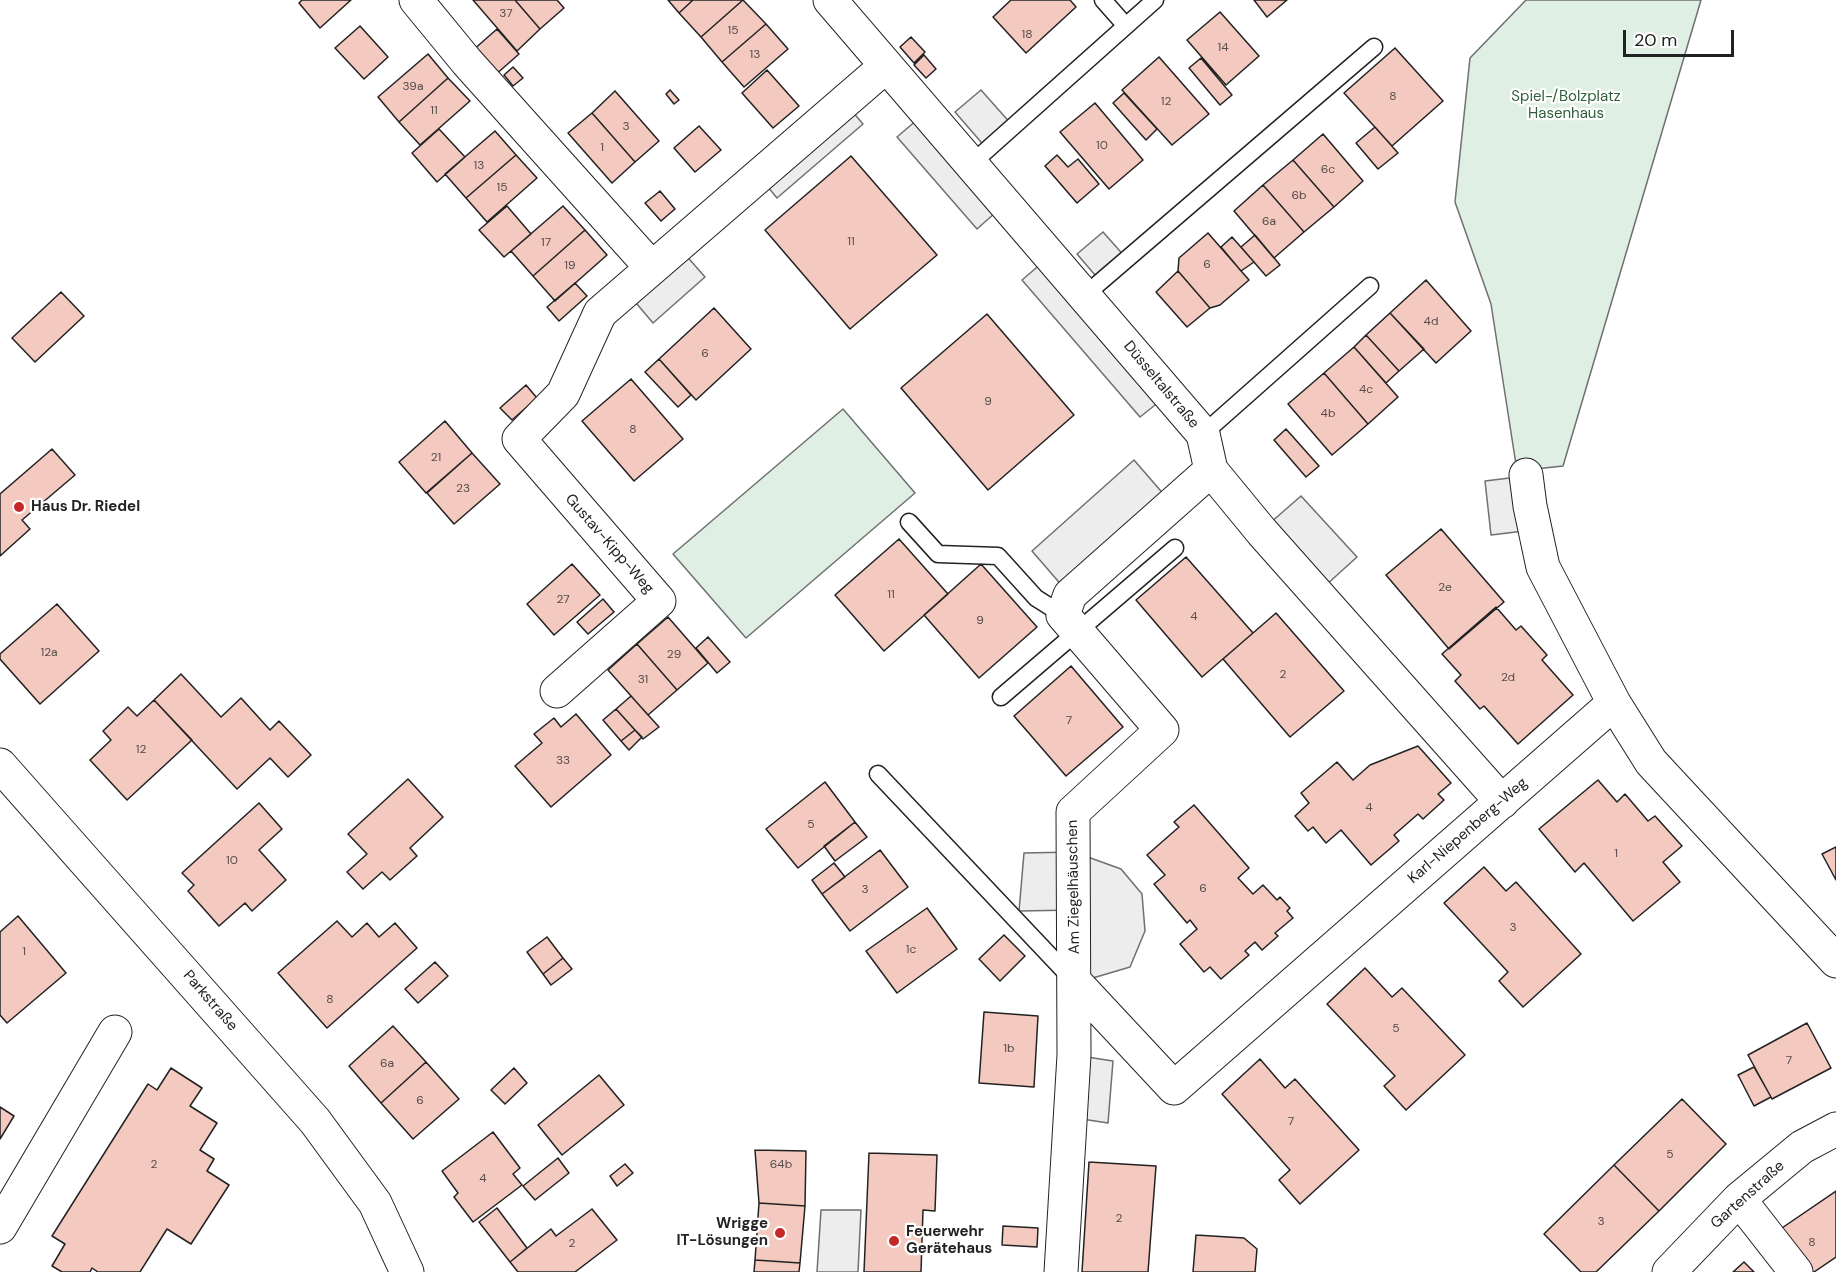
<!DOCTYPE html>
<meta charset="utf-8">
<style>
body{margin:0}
#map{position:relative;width:1836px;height:1272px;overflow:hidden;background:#fff;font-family:"DM Sans",sans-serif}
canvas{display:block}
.scale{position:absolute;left:1623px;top:30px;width:111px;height:27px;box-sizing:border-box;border:3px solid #222;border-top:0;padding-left:8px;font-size:18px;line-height:21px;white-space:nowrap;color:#222;-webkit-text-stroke:4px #fff;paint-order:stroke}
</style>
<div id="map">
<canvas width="1836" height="1272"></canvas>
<div class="scale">20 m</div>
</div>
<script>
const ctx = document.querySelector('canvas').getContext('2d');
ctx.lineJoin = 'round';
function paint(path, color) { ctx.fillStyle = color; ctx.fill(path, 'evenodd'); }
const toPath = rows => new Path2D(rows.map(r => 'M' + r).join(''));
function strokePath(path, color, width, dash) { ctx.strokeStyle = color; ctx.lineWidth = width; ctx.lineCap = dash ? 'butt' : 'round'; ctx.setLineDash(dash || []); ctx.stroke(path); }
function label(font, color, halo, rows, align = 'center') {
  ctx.font = font + ' "DM Sans",sans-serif'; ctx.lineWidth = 4.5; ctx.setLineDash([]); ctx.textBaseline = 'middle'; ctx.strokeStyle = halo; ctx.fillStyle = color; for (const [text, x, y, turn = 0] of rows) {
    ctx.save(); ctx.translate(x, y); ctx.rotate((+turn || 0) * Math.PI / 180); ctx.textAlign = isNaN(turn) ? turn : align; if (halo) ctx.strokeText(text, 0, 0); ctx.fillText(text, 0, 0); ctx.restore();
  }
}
const green = toPath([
 [1526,0,1701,0,1563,466,1517,471,1491,304,1455,202,1470,58,1526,0],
 [843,409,915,493,746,638,673,554,843,409]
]);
const parking = toPath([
 [981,90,1013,126,987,149,955,112,981,90],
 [845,103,863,124,777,198,758,175,845,103],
 [925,113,1004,205,977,229,897,137,925,113],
 [1103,232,1127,259,1101,282,1077,254,1103,232],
 [676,244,705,277,653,323,625,290,676,244],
 [1050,256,1169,394,1140,417,1022,280,1050,256],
 [1134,460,1173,505,1070,595,1032,551,1134,460],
 [1518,477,1524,531,1491,535,1485,481,1518,477],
 [1301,496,1357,557,1325,586,1270,523,1301,496],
 [1074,852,1121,869,1142,894,1145,931,1130,967,1076,983,1075,910,1019,911,1024,853,1074,852],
 [1074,1055,1113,1061,1108,1123,1069,1117,1074,1055],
 [821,1210,861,1210,858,1272,817,1272,821,1210]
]);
const building = toPath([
 [302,0,351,0,320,28,299,3,302,0],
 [473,0,515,0,540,29,517,51,473,0],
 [515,0,557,0,564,8,540,29,515,0],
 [668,0,693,0,679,13,668,0],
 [693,0,743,0,701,37,679,13,693,0],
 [743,0,766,24,722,62,701,37,743,0],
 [1011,0,1070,0,1076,7,1026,53,993,17,1011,0],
 [1254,0,1287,0,1267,17,1254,0],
 [1220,12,1259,56,1226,85,1187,40,1220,12],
 [766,24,788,49,744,87,722,62,766,24],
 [360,26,388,57,364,79,335,48,360,26],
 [497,29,519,54,494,76,472,51,497,29],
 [911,37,925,52,914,63,900,47,911,37],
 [1395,48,1443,101,1392,146,1344,93,1395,48],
 [428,54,448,78,399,122,378,97,428,54],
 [924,55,936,69,926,78,914,65,924,55],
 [1159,57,1209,114,1172,145,1122,90,1159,57],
 [1201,58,1232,95,1220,105,1189,68,1201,58],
 [513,67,523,78,513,86,504,75,513,67],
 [767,70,799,106,773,128,742,93,767,70],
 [448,78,470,101,420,145,399,122,448,78],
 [670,90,679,100,674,104,666,94,670,90],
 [615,91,659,141,635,162,592,113,615,91],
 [1124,93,1157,129,1146,140,1113,103,1124,93],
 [1095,103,1143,160,1109,189,1060,132,1095,103],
 [592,113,635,162,612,183,568,133,592,113],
 [699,126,721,150,695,172,674,148,699,126],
 [1375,127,1398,153,1378,169,1356,143,1375,127],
 [439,129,465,157,437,182,412,153,439,129],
 [495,131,516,155,466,198,445,174,495,131],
 [1323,134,1363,181,1334,207,1293,160,1323,134],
 [516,155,537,178,487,222,466,198,516,155],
 [1057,155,1068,167,1078,159,1099,184,1077,203,1045,166,1057,155],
 [851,156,937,255,850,329,765,230,851,156],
 [1293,160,1334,207,1304,232,1263,185,1293,160],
 [1263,185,1304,232,1274,258,1234,211,1263,185],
 [660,191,675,209,661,221,645,203,660,191],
 [507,206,531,234,504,257,479,230,507,206],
 [563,206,585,230,533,276,511,251,563,206],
 [585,230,607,255,555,301,533,276,585,230],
 [1208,233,1249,280,1220,305,1210,308,1178,271,1179,258,1208,233],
 [1255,235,1280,265,1266,276,1241,247,1255,235],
 [1232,237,1254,262,1241,271,1221,247,1232,237],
 [1178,271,1210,308,1187,327,1156,292,1178,271],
 [1426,280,1471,331,1436,363,1390,313,1426,280],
 [575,283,587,296,559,321,547,307,575,283],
 [61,292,84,316,35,362,12,338,61,292],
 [714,308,751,349,696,400,659,359,714,308],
 [1390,313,1424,349,1399,371,1366,335,1390,313],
 [987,314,1074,415,988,490,901,388,987,314],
 [1366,335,1399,371,1386,383,1354,347,1366,335],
 [1354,347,1398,397,1368,424,1324,373,1354,347],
 [659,359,691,395,678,407,645,372,659,359],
 [1324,373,1368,424,1332,455,1288,404,1324,373],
 [631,379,683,439,634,481,582,421,631,379],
 [526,385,537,398,512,420,500,408,526,385],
 [445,421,472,453,426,493,399,462,445,421],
 [1286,429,1319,466,1306,477,1274,440,1286,429],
 [52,449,75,475,22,520,30,529,0,556,0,494,52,449],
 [472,453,500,484,454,524,427,493,472,453],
 [1441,529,1504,602,1449,649,1386,575,1441,529],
 [899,539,948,594,884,651,835,595,899,539],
 [1186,557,1253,633,1202,677,1136,600,1186,557],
 [572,564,600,595,554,635,527,604,572,564],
 [981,564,1037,627,979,678,924,615,981,564],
 [603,599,614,612,588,634,577,622,603,599],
 [57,604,99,651,40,704,0,659,0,654,57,604],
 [1496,607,1516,630,1521,626,1547,655,1542,660,1573,695,1518,744,1484,706,1480,709,1455,681,1461,675,1442,654,1496,607],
 [1276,613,1344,691,1290,737,1223,659,1276,613],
 [668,617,708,663,677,690,637,644,668,617],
 [708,637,730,662,717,673,696,648,708,637],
 [637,644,677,690,648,715,608,670,637,644],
 [1071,666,1123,727,1066,776,1014,716,1071,666],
 [181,674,221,717,241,698,270,730,279,721,311,755,288,777,270,758,237,789,154,700,181,674],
 [631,696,659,727,643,739,616,709,631,696],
 [154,700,192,740,127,800,90,760,111,740,103,731,128,707,137,716,154,700],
 [616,709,635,730,621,741,603,720,616,709],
 [576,714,611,755,551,807,515,766,542,743,534,734,554,718,561,727,576,714],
 [635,730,642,737,629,750,621,741,635,730],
 [1418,746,1451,783,1438,794,1444,800,1423,819,1418,814,1394,835,1399,841,1371,865,1341,830,1326,843,1313,827,1308,831,1295,816,1309,803,1301,793,1337,762,1353,780,1370,765,1418,746],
 [408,779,443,817,410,848,417,856,390,880,382,872,363,889,347,872,367,854,348,834,408,779],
 [1598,780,1617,802,1625,794,1648,821,1655,816,1682,846,1663,862,1680,882,1633,921,1584,863,1575,872,1539,829,1598,780],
 [825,782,855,822,798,868,766,829,825,782],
 [259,803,282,829,259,850,286,880,252,911,245,903,219,926,188,891,194,885,182,873,259,803],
 [1194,805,1249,868,1238,878,1253,894,1263,885,1277,900,1280,897,1290,908,1287,911,1293,918,1275,933,1278,936,1262,950,1255,942,1245,951,1249,955,1221,979,1210,967,1204,972,1180,944,1197,929,1190,920,1187,923,1154,884,1165,875,1147,855,1179,827,1174,822,1194,805],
 [855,822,867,837,835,861,824,846,855,822],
 [1836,847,1836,880,1822,854,1836,847],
 [880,850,908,887,850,931,822,894,880,850],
 [834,863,845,877,822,894,812,880,834,863],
 [1484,867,1506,891,1516,882,1581,954,1523,1007,1499,981,1508,972,1444,903,1484,867],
 [927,908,957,949,897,993,866,951,927,908],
 [18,916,66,973,7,1023,0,1015,0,932,18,916],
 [337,921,352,937,367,923,379,937,395,923,417,948,327,1028,278,973,337,921],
 [1004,935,1025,956,1000,981,979,959,1004,935],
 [547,937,563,958,543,974,527,952,547,937],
 [563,958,572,969,551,985,543,974,563,958],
 [435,962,448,976,418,1003,405,989,435,962],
 [1365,968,1392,997,1402,988,1465,1055,1406,1110,1384,1086,1395,1076,1327,1004,1365,968],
 [984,1012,1038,1016,1034,1087,979,1083,984,1012],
 [1807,1023,1831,1068,1772,1099,1748,1055,1807,1023],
 [393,1026,426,1062,381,1103,349,1066,393,1026],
 [1260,1059,1285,1088,1295,1079,1359,1150,1300,1204,1279,1180,1290,1170,1222,1094,1260,1059],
 [426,1062,459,1099,413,1139,381,1103,426,1062],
 [1754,1067,1771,1097,1754,1106,1738,1075,1754,1067],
 [171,1068,202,1088,190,1106,217,1123,200,1150,214,1159,207,1171,229,1185,191,1244,167,1229,140,1272,98,1272,92,1268,90,1272,62,1272,52,1266,65,1244,52,1236,148,1084,157,1090,171,1068],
 [514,1068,527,1083,505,1104,491,1090,514,1068],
 [599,1075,624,1105,562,1155,538,1125,599,1075],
 [1682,1099,1726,1144,1659,1211,1614,1165,1682,1099],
 [0,1107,14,1116,0,1139,0,1107],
 [493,1132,520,1168,513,1174,522,1185,473,1222,454,1197,458,1193,442,1171,493,1132],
 [755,1150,806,1151,805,1206,759,1203,755,1150],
 [869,1153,937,1155,935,1211,923,1210,921,1272,864,1272,869,1153],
 [558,1158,569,1173,535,1200,523,1186,558,1158],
 [1089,1162,1156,1166,1148,1272,1082,1272,1089,1162],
 [625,1164,633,1173,617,1186,610,1176,625,1164],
 [1614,1165,1659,1211,1596,1272,1581,1272,1544,1234,1614,1165],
 [1836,1191,1836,1257,1814,1272,1808,1272,1779,1230,1836,1191],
 [759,1203,805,1206,800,1263,755,1260,759,1203],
 [497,1208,527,1248,510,1262,479,1222,497,1208],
 [592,1209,617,1240,575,1272,518,1272,510,1262,551,1229,556,1236,592,1209],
 [1003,1226,1038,1228,1037,1247,1002,1245,1003,1226],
 [1196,1235,1244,1238,1257,1249,1255,1272,1193,1272,1196,1235],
 [755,1260,800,1263,799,1272,754,1272,755,1260],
 [1744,1262,1754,1272,1733,1272,1744,1262]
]);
const service = toPath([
 [1103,0,1126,26],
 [970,165,1155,0],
 [1085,295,1374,47],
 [1203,434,1370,286],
 [909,522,938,554,998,556,1036,598,1063,615],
 [1001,697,1175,548],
 [878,774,1071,978]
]);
const minor = toPath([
 [416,0,467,62,651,267],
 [830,0,1203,434,1211,470,1262,532,1502,802],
 [1526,475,1530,506,1543,567,1614,703,1651,762,1836,961],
 [557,691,659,601,519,439,563,394,600,313,886,66],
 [0,765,315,1121,375,1203,407,1272],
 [1076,983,1174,1088,1614,703],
 [1739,1199,1796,1272],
 [0,1227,115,1032],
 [1061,1272,1074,1055,1073,812,1162,730,1063,615,1070,595,1211,470],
 [1669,1272,1739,1199,1802,1147,1836,1129]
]);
const markers = [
 [19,507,6,"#c62828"],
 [780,1233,6,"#c62828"],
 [894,1241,6,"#c62828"]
];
const numberNames = [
 ["37",506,14],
 ["15",733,31],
 ["18",1027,35],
 ["14",1223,48],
 ["13",755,55],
 ["39a",413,87],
 ["8",1393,97],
 ["12",1166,102],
 ["11",434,111],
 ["3",626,127],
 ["10",1102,146],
 ["1",602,148],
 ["13",479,166],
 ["6c",1328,170],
 ["15",502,188],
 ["6b",1299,196],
 ["6a",1269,222],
 ["11",851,242],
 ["17",546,243],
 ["6",1207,265],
 ["19",570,266],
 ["4d",1431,322],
 ["6",705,354],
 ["4c",1366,390],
 ["9",988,402],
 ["4b",1328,414],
 ["8",633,430],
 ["21",436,458],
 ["23",463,489],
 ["2e",1445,588],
 ["11",891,595],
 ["27",563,600],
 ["4",1194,617],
 ["9",980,621],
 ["12a",49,653],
 ["29",674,655],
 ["2",1283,675],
 ["2d",1508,678],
 ["31",643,680],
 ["7",1069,721],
 ["12",141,750],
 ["33",563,761],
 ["4",1369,808],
 ["5",811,825],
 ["1",1616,854],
 ["10",232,861],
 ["6",1203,889],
 ["3",865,890],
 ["3",1513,928],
 ["1c",911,950],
 ["1",24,952],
 ["8",330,1000],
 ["5",1396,1029],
 ["1b",1009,1049],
 ["7",1789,1061],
 ["6a",387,1064],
 ["6",420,1101],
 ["7",1291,1122],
 ["5",1670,1155],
 ["2",154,1165],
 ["64b",781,1165],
 ["4",483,1179],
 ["2",1119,1219],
 ["3",1601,1222],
 ["8",1812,1243],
 ["2",572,1244]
];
const parkNames = [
 ["Spiel-/Bolzplatz",1566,97],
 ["Hasenhaus",1566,114]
];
const streetNames = [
 ["Düsseltalstraße",1161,385,50],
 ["Gustav-Kipp-Weg",609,544,49],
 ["Karl-Niepenberg-Weg",1468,831,-41],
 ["Am Ziegelhäuschen",1074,887,-91],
 ["Parkstraße",210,1001,49],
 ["Gartenstraße",1748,1195,-42]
];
const poiNames = [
 ["Haus Dr. Riedel",31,507],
 ["Wrigge",768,1224,"right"],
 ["IT-Lösungen",768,1241,"right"],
 ["Feuerwehr",906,1232],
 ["Gerätehaus",906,1249]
];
paint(green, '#e0efe3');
strokePath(green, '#6f6f6f', 1.5);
paint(parking, '#ededed');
strokePath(parking, '#6f6f6f', 1.5);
paint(building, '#f3c9c0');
strokePath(building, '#222', 1.5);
strokePath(service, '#222', 19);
strokePath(minor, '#222', 35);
strokePath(service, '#fff', 16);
strokePath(minor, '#fff', 33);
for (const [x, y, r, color] of markers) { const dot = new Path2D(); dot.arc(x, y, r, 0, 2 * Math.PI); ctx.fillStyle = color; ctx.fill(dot); strokePath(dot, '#fff', 2); }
label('12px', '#564c4a', null, numberNames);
label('15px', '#2f5e38', '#fff', parkNames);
label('15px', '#222', '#fff', streetNames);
label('bold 15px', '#222', '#fff', poiNames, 'left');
</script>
